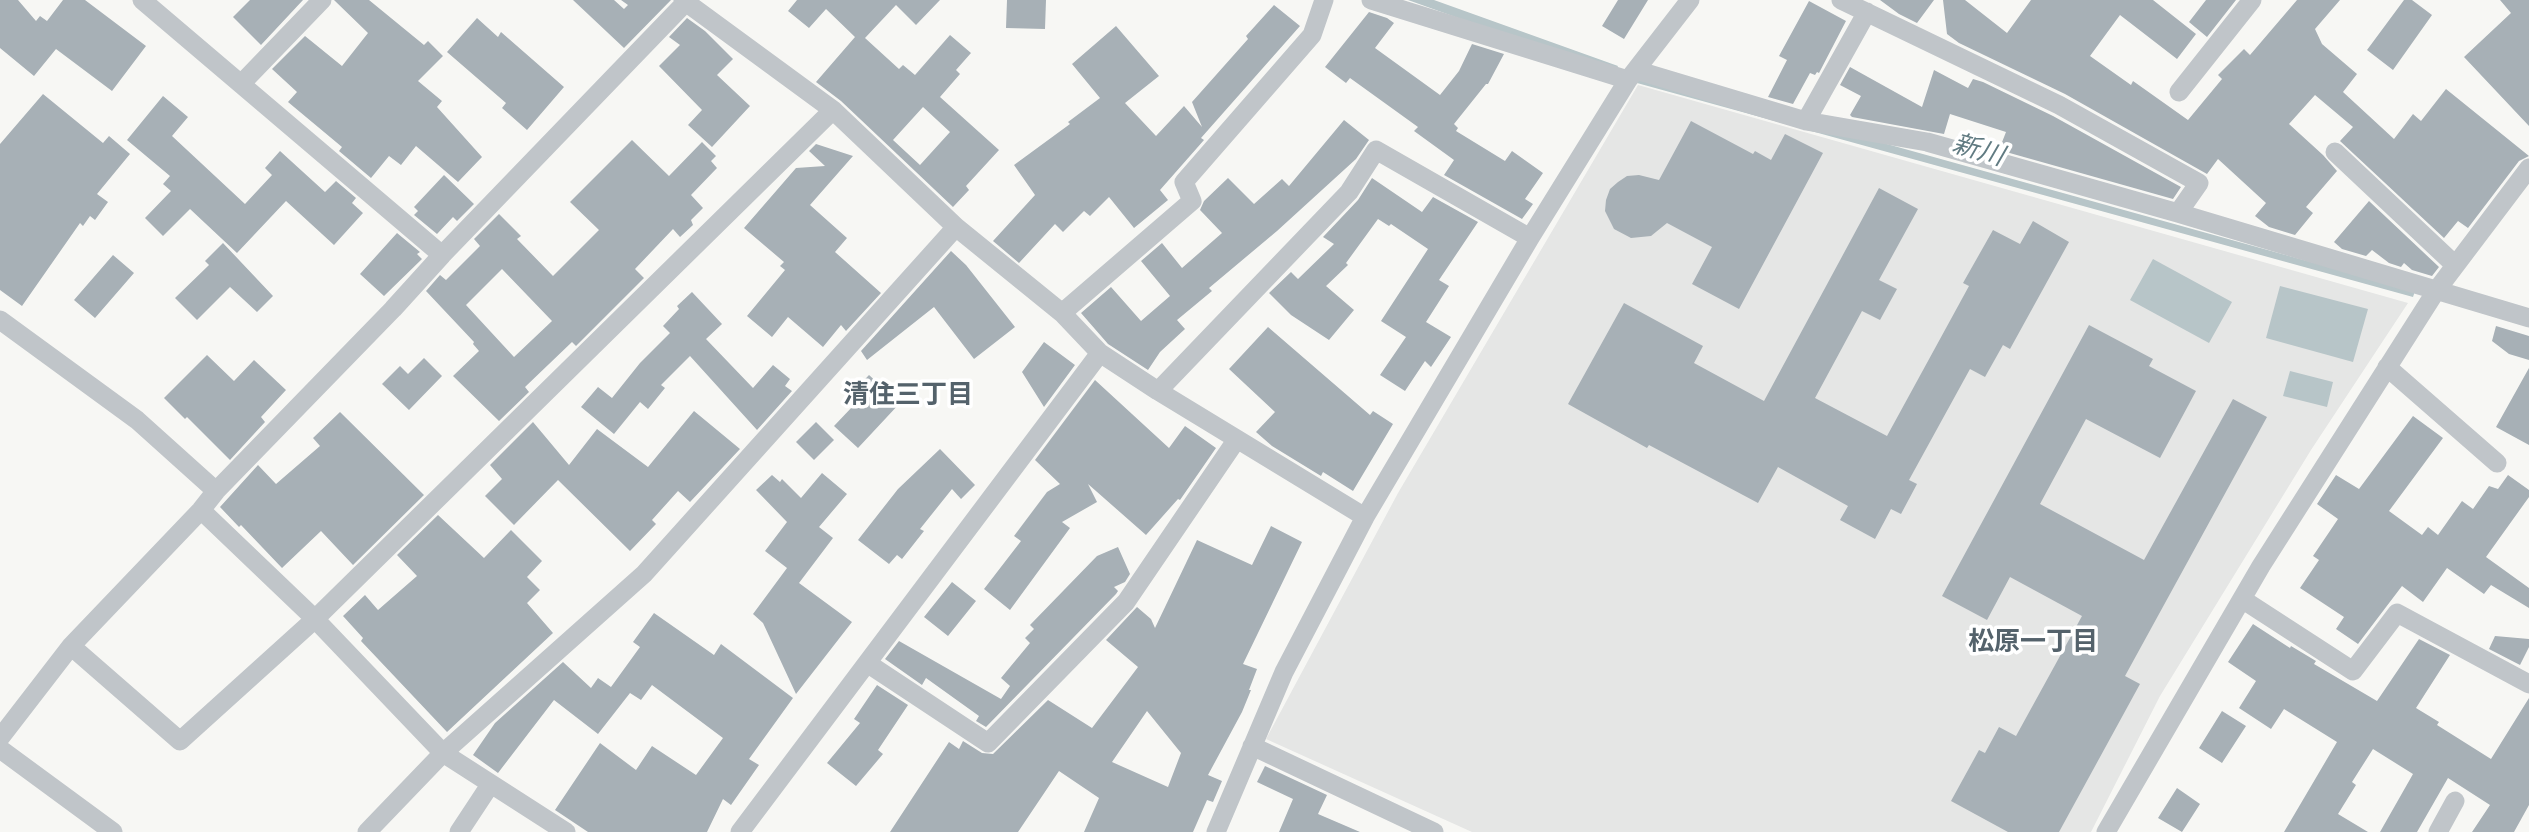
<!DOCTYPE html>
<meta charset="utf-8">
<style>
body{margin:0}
canvas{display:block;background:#f7f7f4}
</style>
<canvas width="2529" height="832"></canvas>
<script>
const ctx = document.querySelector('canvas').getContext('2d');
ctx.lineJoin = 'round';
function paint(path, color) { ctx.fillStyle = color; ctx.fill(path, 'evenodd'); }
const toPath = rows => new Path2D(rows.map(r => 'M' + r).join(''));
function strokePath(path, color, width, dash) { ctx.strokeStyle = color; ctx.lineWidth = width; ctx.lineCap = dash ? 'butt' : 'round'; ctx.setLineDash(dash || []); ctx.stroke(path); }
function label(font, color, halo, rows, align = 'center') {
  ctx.font = font + ' Manrope,"Noto Sans JP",sans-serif'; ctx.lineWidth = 7; ctx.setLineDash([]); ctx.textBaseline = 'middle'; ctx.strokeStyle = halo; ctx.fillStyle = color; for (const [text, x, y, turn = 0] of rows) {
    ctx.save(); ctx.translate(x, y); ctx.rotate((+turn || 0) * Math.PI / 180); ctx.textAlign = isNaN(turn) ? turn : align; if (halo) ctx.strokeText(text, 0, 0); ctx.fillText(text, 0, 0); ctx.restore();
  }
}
const built = toPath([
 [1638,85,2408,303,2311,450,2160,696,2091,832,1472,832,1266,739,1398,493]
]);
const water = toPath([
 [1408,0,1434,0,1618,66,1614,74],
 [1639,75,2415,291,2413,297,1637,83],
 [2153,259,2232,302,2209,343,2130,300],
 [2280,286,2368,309,2353,362,2266,338],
 [2290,371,2333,382,2327,407,2283,396]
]);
const building = toPath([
 [0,0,18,0,36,21,40,16,47,21,63,0,85,0,146,46,112,91,56,49,34,76,0,48],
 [250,0,303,0,261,45,233,17],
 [334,0,369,0,424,45,428,41,443,56,418,81,442,101,437,107,482,157,458,182,416,146,401,165,389,156,371,178,339,151,342,147,288,102,297,92,272,69,305,36,342,66,368,33],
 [573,0,614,0,624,9,628,5,621,0,671,0,624,48],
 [797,0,940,0,916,25,896,5,865,38,899,69,903,65,915,75,950,35,971,53,956,70,960,74,940,97,999,150,966,186,969,190,953,207,841,101,816,82,855,37,826,9,809,28,788,11],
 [923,107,950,132,920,165,893,140],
 [1007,0,1046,0,1045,29,1006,28],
 [1618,0,1648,0,1624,39,1602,26],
 [1880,0,1934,0,1917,23,1899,14],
 [1943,0,1965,0,2007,33,2031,0,2153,0,2196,34,2177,59,2120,15,2090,56,2131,85,2133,81,2188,120,2222,79,2218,75,2244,49,2250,55,2297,0,2340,0,2315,29,2322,44,2357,74,2343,92,2394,139,2413,114,2421,121,2446,89,2529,156,2519,161,2468,228,2458,221,2444,238,2340,141,2353,127,2315,95,2289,124,2323,155,2337,171,2306,207,2313,213,2295,235,2269,227,2255,216,2266,203,2218,159,2207,174,2065,94,1959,43,1947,34],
 [2206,0,2236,0,2207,37,2189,22],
 [2404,0,2412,0,2432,15,2393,70,2367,50],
 [2500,0,2529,0,2529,126,2464,57,2511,13],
 [1809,1,1846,21,1819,73,1817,72,1815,75,1810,73,1793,104,1768,97,1787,60,1779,56],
 [1274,5,1300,26,1201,138,1204,140,1160,190,1168,200,1134,228,1109,197,1090,216,1084,211,1063,232,1055,224,1019,263,993,241,1035,195,1014,165,1070,124,1068,122,1100,98,1072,64,1116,26,1159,76,1125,103,1156,136,1184,106,1202,127,1192,102,1248,39,1246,36],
 [1369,12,1387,18,1394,23,1375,48,1440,95,1459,71,1472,44,1504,54,1488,84,1486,84,1454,124,1458,128,1456,131,1505,161,1512,151,1543,173,1525,199,1533,204,1522,219,1444,175,1454,160,1414,131,1418,127,1350,78,1346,83,1325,67],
 [477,18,498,37,501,32,564,87,527,130,502,108,506,103,447,52],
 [687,18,705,31,733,59,717,75,750,106,712,147,688,125,702,110,659,66,680,45,669,37],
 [1850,67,1922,107,1934,70,1968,88,1973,79,1983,82,2053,116,2181,187,2173,199,1999,150,2006,132,1950,114,1944,134,1852,117,1850,115,1861,96,1840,85],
 [43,94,103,143,109,136,130,154,97,194,108,202,95,220,90,216,83,226,80,223,22,306,0,290,0,144],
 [163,96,188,117,172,136,245,204,272,175,265,168,280,151,325,192,336,181,356,198,352,203,363,213,334,245,286,201,237,253,190,209,163,236,145,218,171,191,163,184,170,176,127,140],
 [1344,120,1369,140,1356,159,1277,231,1209,288,1212,291,1177,320,1185,329,1160,352,1148,370,1108,344,1081,313,1111,287,1141,321,1170,296,1141,261,1162,243,1182,268,1222,233,1200,210,1204,201,1228,178,1254,204,1282,179,1289,186],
 [1691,121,1753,154,1755,151,1771,160,1785,134,1823,153,1739,309,1692,284,1712,247,1667,223,1651,236,1631,238,1614,229,1605,211,1606,200,1610,189,1618,182,1627,176,1639,175,1659,180],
 [632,140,669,176,702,142,716,156,711,161,717,168,691,195,703,208,691,220,693,225,680,237,673,229,635,269,644,278,576,346,572,342,525,387,529,392,499,421,453,376,479,351,473,344,474,342,426,291,440,275,446,280,480,246,474,239,499,214,521,236,517,239,553,276,599,230,570,202],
 [502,269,552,321,514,357,466,305],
 [816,144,853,156,810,205,847,238,835,252,881,293,846,331,841,325,823,347,788,317,772,337,747,316,785,270,780,266,784,262,744,228,796,168,825,166,809,151],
 [444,175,474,204,457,221,453,217,437,234,414,215,418,211,414,207],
 [1372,178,1422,212,1433,197,1478,222,1439,280,1449,286,1426,322,1451,337,1431,367,1425,361,1405,391,1380,375,1406,337,1381,321,1428,249,1391,224,1389,226,1378,219,1346,263,1348,265,1326,286,1354,310,1329,340,1291,315,1269,293,1291,272,1298,279,1334,244,1323,237,1358,200],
 [1879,188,1918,209,1879,280,1897,289,1880,320,1862,311,1815,398,1887,436,1969,286,1963,283,1993,230,2020,244,2033,221,2069,242,2010,349,2003,345,1985,377,1970,369,1909,480,1917,484,1901,514,1891,509,1875,539,1840,520,1848,506,1778,467,1758,503,1649,445,1647,448,1568,404,1624,303,1703,346,1694,363,1764,401],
 [2369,201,2439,267,2432,276,2412,270,2404,263,2401,267,2389,263,2372,250,2366,256,2342,249,2334,242],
 [397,233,420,252,417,254,422,259,384,296,360,274],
 [223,243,273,296,257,312,230,287,197,320,175,298,209,265,205,261],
 [951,251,966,265,1015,327,974,359,934,307,867,360,861,351],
 [113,255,134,273,95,318,74,300],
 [692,292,722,324,706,339,753,388,773,365,790,379,785,386,792,391,757,430,690,356,661,385,665,388,648,409,640,402,614,434,581,407,598,387,612,398,640,363,670,333,663,326,679,309,677,306],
 [2089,325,2153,359,2149,366,2196,391,2160,458,2086,419,2040,504,2144,560,2233,399,2267,417,2125,676,2140,684,2059,832,2008,832,1951,801,1979,750,1985,753,1999,727,2016,736,2082,616,2010,577,1987,620,1942,596],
 [2496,326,2529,336,2529,360,2509,354,2492,341],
 [1268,327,1370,415,1373,411,1393,424,1353,491,1323,472,1321,476,1272,446,1256,432,1275,412,1229,369],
 [1044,342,1075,365,1044,407,1022,372],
 [207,355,234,381,254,360,286,390,261,417,265,422,230,460,187,417,185,419,164,398],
 [424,358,442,376,409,410,382,384,400,366,408,374],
 [2529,368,2529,445,2496,427],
 [869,375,900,403,858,448,834,426,853,406,846,399],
 [1095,380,1169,448,1185,426,1216,448,1180,500,1178,499,1146,535,1088,484,1097,502,1062,522,1070,528,1010,610,984,589,1021,541,1014,536,1047,492,1060,484,1035,460],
 [694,411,740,449,690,502,678,491,652,520,656,524,630,551,558,480,514,525,485,496,502,479,490,465,533,422,569,465,597,429,648,467],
 [340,412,424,495,353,565,321,531,282,568,241,525,239,527,220,507,258,465,276,484,320,446,313,438],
 [2413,416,2443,438,2389,511,2422,535,2428,527,2438,535,2462,501,2473,509,2489,486,2498,489,2508,475,2529,490,2529,497,2486,557,2529,588,2529,608,2491,585,2484,594,2447,568,2423,602,2402,586,2358,644,2336,629,2344,617,2300,588,2319,560,2313,556,2338,519,2317,504,2336,475,2359,489],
 [816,422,834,440,814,460,796,442],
 [940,449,975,485,961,499,952,489,920,529,924,531,902,559,897,555,889,564,858,540,898,489],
 [822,473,847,494,819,527,833,538,799,583,852,622,796,694,763,623,753,614,787,568,765,551,787,522,756,490,772,475,780,482,782,479,801,498],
 [438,515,484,558,511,530,542,561,527,577,540,590,527,603,553,633,447,732,361,641,363,638,343,616,365,595,378,610,417,576,397,555],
 [1271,526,1302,542,1243,664,1257,669,1249,690,1251,690,1242,712,1208,775,1222,781,1213,802,1207,800,1193,832,1084,832,1099,798,1059,771,1018,832,890,832,949,742,959,749,963,741,982,753,993,754,1048,700,1092,728,1138,667,1106,640,1137,607,1151,619,1155,628,1197,540,1252,565],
 [1147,711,1181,753,1168,787,1112,762],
 [1118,547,1130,574,1125,582,1114,587,1118,591,1116,594,986,727,976,721,979,716,926,678,922,685,885,659,899,641,1001,699,1010,686,1001,678,1030,643,1025,638,1034,629,1030,625,1097,556],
 [952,582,976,601,948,636,924,617],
 [654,613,714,655,721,644,793,698,749,759,759,765,731,805,723,799,707,832,588,832,555,810,600,743,636,770,652,746,696,775,723,738,652,685,641,700,630,693,598,734,554,700,498,773,473,755,495,723,563,662,591,688,598,678,611,687,640,647,633,642],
 [2253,624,2290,648,2291,646,2316,661,2314,664,2377,701,2419,639,2450,655,2416,708,2439,722,2437,725,2491,759,2529,698,2529,805,2514,832,2472,832,2490,805,2448,778,2417,832,2380,832,2413,774,2373,749,2352,782,2356,785,2338,814,2368,832,2284,832,2337,742,2284,709,2271,729,2239,708,2256,681,2228,662],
 [2495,636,2529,639,2529,647,2520,665,2489,649],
 [877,685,908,705,878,750,883,754,856,786,827,763,860,723,854,719],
 [2222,711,2246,726,2222,763,2199,748],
 [1265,766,1327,795,1318,814,1360,832,1279,832,1293,799,1257,782],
 [2177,788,2200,804,2182,832,2158,818]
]);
const minor = toPath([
 [142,0,442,255],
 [683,0,833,110,956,227,1062,313,1100,353,1158,391,1365,517],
 [1371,0,1628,80],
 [1841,0,2059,105,2199,183,2178,213],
 [1636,70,1806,121,1927,142,2178,213,2529,318],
 [241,84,322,0],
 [2179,92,2252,0],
 [1806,121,1867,12],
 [2335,152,2455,265],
 [1062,313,1192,201,1184,182,1312,35,1324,0],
 [0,320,137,420,216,491],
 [2387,367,2497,463],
 [1158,391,1349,192,1376,150,1530,238],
 [201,510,315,619,443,753,566,832],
 [2242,599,2353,671,2397,613,2529,684],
 [71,646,180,741,315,619,833,110],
 [867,663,988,743,1126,602,1237,439],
 [0,738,71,646,201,510,216,491,393,309,442,255,688,0],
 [1252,746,1434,832],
 [0,749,113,832],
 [367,832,443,753,644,574,956,227],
 [459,832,490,785],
 [740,832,1100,353],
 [1216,832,1284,672,1365,517,1530,238,1628,80,1690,0],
 [2106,832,2261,566,2436,291,2529,168],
 [2438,832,2455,801]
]);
const waterNames = [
 ["新川",1978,151,16]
];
const neighbourhoodNames = [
 ["清住三丁目",908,396],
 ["松原一丁目",2033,643]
];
paint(built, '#e5e6e5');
paint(water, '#b7c5c8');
paint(building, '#a7b0b6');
strokePath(minor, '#c0c5c9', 19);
label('italic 26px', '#617b82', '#fff', waterNames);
label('bold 26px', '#54626b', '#fff', neighbourhoodNames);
</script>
